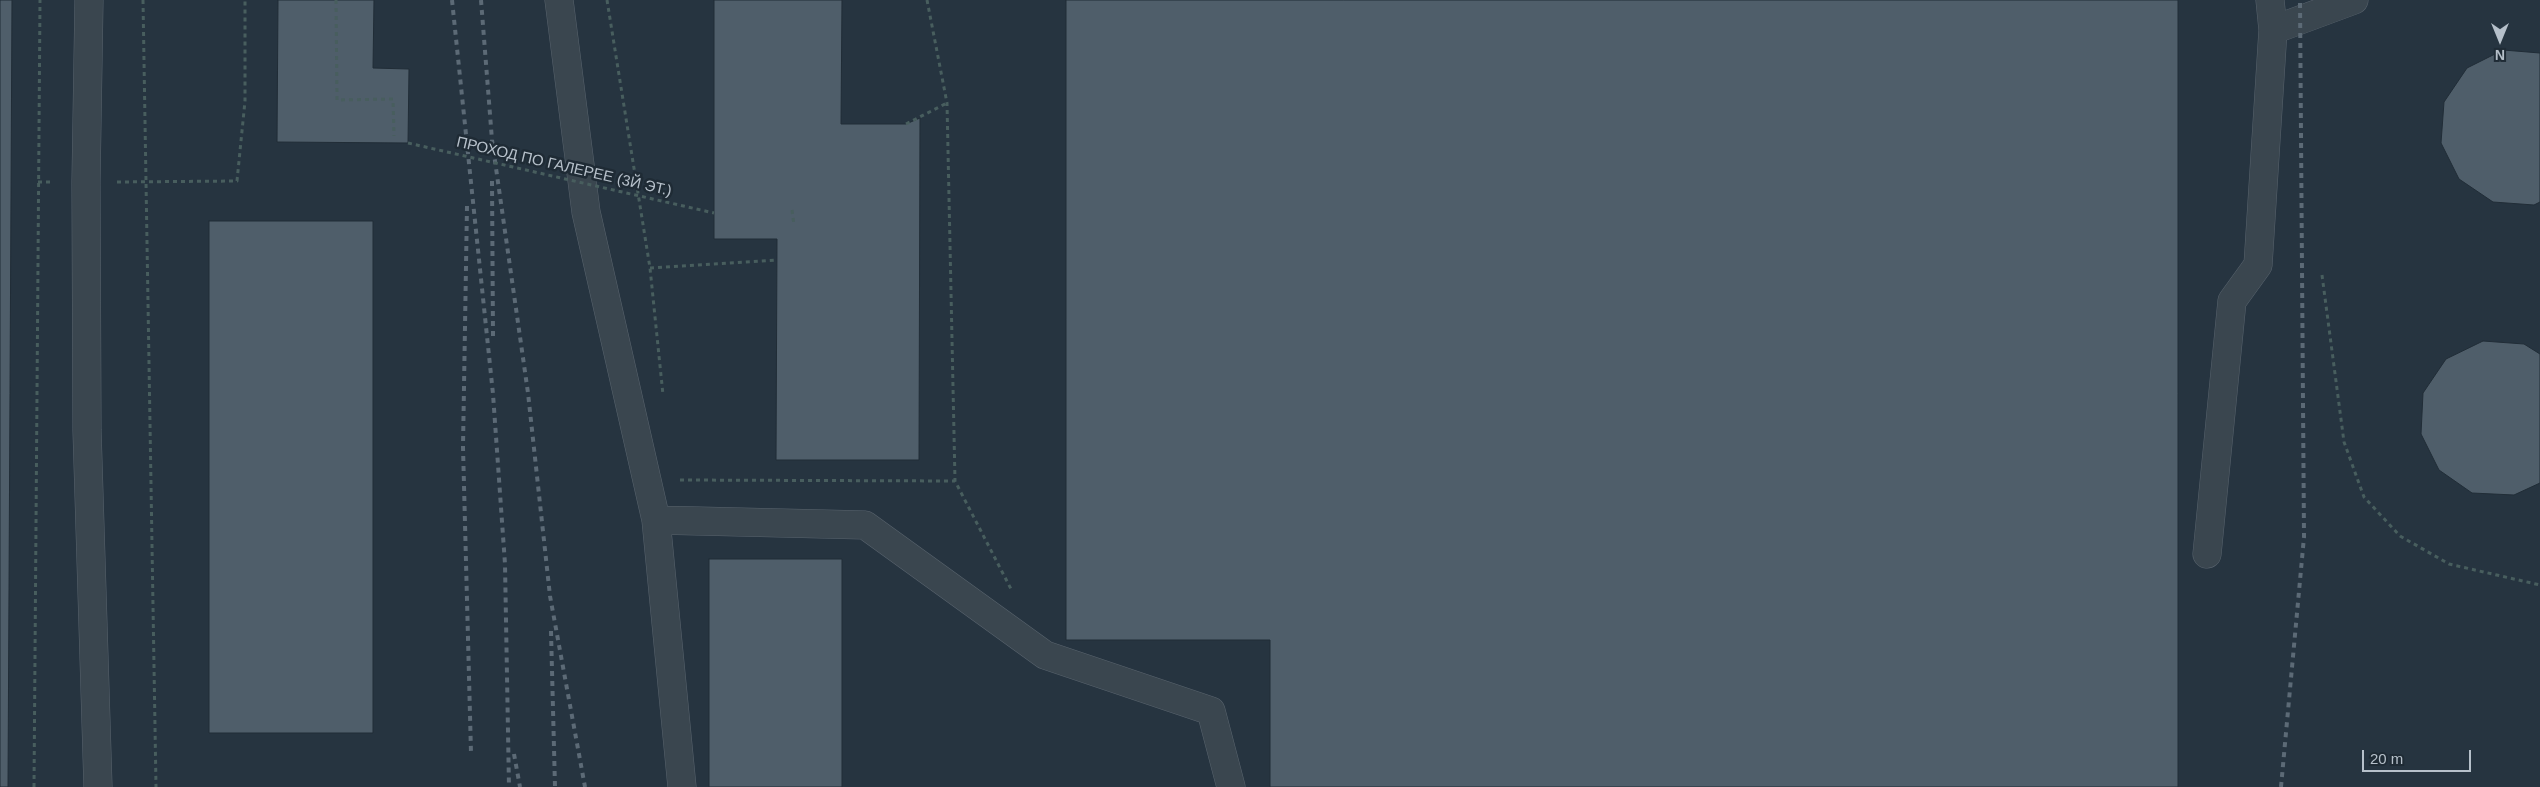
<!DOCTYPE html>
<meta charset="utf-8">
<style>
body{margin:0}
#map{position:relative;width:2540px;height:787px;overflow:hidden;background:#263440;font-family:Arial,sans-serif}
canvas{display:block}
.north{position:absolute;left:2475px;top:15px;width:50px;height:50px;-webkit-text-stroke:4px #1f2b35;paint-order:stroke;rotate:180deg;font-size:14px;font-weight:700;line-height:20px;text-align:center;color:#b6c0ca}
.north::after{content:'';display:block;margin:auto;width:18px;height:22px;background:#b6c0ca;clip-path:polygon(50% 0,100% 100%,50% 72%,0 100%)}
.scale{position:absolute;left:2362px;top:750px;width:109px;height:22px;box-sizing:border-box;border:2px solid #b6c0ca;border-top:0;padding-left:6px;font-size:15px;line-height:18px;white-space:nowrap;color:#b6c0ca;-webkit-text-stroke:4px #1f2b35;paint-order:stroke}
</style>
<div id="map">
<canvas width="2540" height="787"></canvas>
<div class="north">N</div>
<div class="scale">20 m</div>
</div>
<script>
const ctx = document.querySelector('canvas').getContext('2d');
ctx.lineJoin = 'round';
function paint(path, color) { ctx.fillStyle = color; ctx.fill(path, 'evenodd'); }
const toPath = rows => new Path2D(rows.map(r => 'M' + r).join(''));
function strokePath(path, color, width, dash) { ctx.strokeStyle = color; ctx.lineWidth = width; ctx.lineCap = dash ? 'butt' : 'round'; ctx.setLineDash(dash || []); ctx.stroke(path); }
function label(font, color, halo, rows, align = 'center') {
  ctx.font = font + ' Arial,sans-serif'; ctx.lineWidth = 5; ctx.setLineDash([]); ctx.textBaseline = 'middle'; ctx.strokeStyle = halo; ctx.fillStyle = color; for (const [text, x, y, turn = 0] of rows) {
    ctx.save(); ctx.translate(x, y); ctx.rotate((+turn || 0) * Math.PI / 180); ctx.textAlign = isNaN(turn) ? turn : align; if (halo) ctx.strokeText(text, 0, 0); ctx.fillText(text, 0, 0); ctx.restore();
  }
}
const building = toPath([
 [0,0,12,0,8,787,0,787,0,0],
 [278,0,374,0,373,68,409,69,408,143,277,142,278,0],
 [714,0,842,0,841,124,906,124,920,118,919,460,776,460,777,239,714,239,714,0],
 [1066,0,2178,0,2178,787,1270,787,1270,640,1066,640,1066,0],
 [2503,50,2540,53,2540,202,2534,205,2493,202,2459,179,2441,143,2444,102,2467,68,2503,50],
 [209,221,373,221,373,733,209,733,209,221],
 [2483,341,2524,344,2540,354,2540,483,2514,495,2472,493,2439,470,2421,434,2423,393,2446,359,2483,341],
 [709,559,842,559,842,787,709,787,709,559]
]);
const path = toPath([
 [143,0,156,787],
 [336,0,337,100,393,99,394,136],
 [607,0,650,268,663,395],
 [927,0,947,103,955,481,1011,589],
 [906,124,947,103],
 [38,182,53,182],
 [117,182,237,181,245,101,245,0],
 [792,210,794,225],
 [650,268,777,260],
 [2322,275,2344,442,2364,497,2400,536,2449,564,2540,585],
 [680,480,955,481],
 [34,787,40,0]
]);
const minor = toPath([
 [89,0,86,182,87,430,98,787],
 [559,0,586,212,656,520,865,525,1045,655,1211,711,1231,787],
 [2270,0,2273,30],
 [656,520,682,787],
 [2207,554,2232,301,2258,265,2273,30,2354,0]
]);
const rail = toPath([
 [452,0,493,394,505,564,509,787],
 [481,0,492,140,528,393,550,596,585,787],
 [492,181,493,336],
 [467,206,463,447,471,753],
 [551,631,555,787],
 [514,754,520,787],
 [2281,787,2304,537,2300,0]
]);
const pathBridge = toPath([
 [408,143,714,213]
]);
const streetNames = [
 ["ПРОХОД ПО ГАЛЕРЕЕ (3Й ЭТ.)",564,167,13]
];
paint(building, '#4f5e6a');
strokePath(building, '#212d37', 1);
strokePath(minor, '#58636d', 29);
strokePath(path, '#485e5e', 3, [4, 4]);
strokePath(minor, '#3a464f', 28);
strokePath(rail, '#5c6a76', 4, [5, 5]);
strokePath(pathBridge, '#485e5e', 3, [4, 4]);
label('15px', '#b6c0ca', '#1f2b35', streetNames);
</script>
